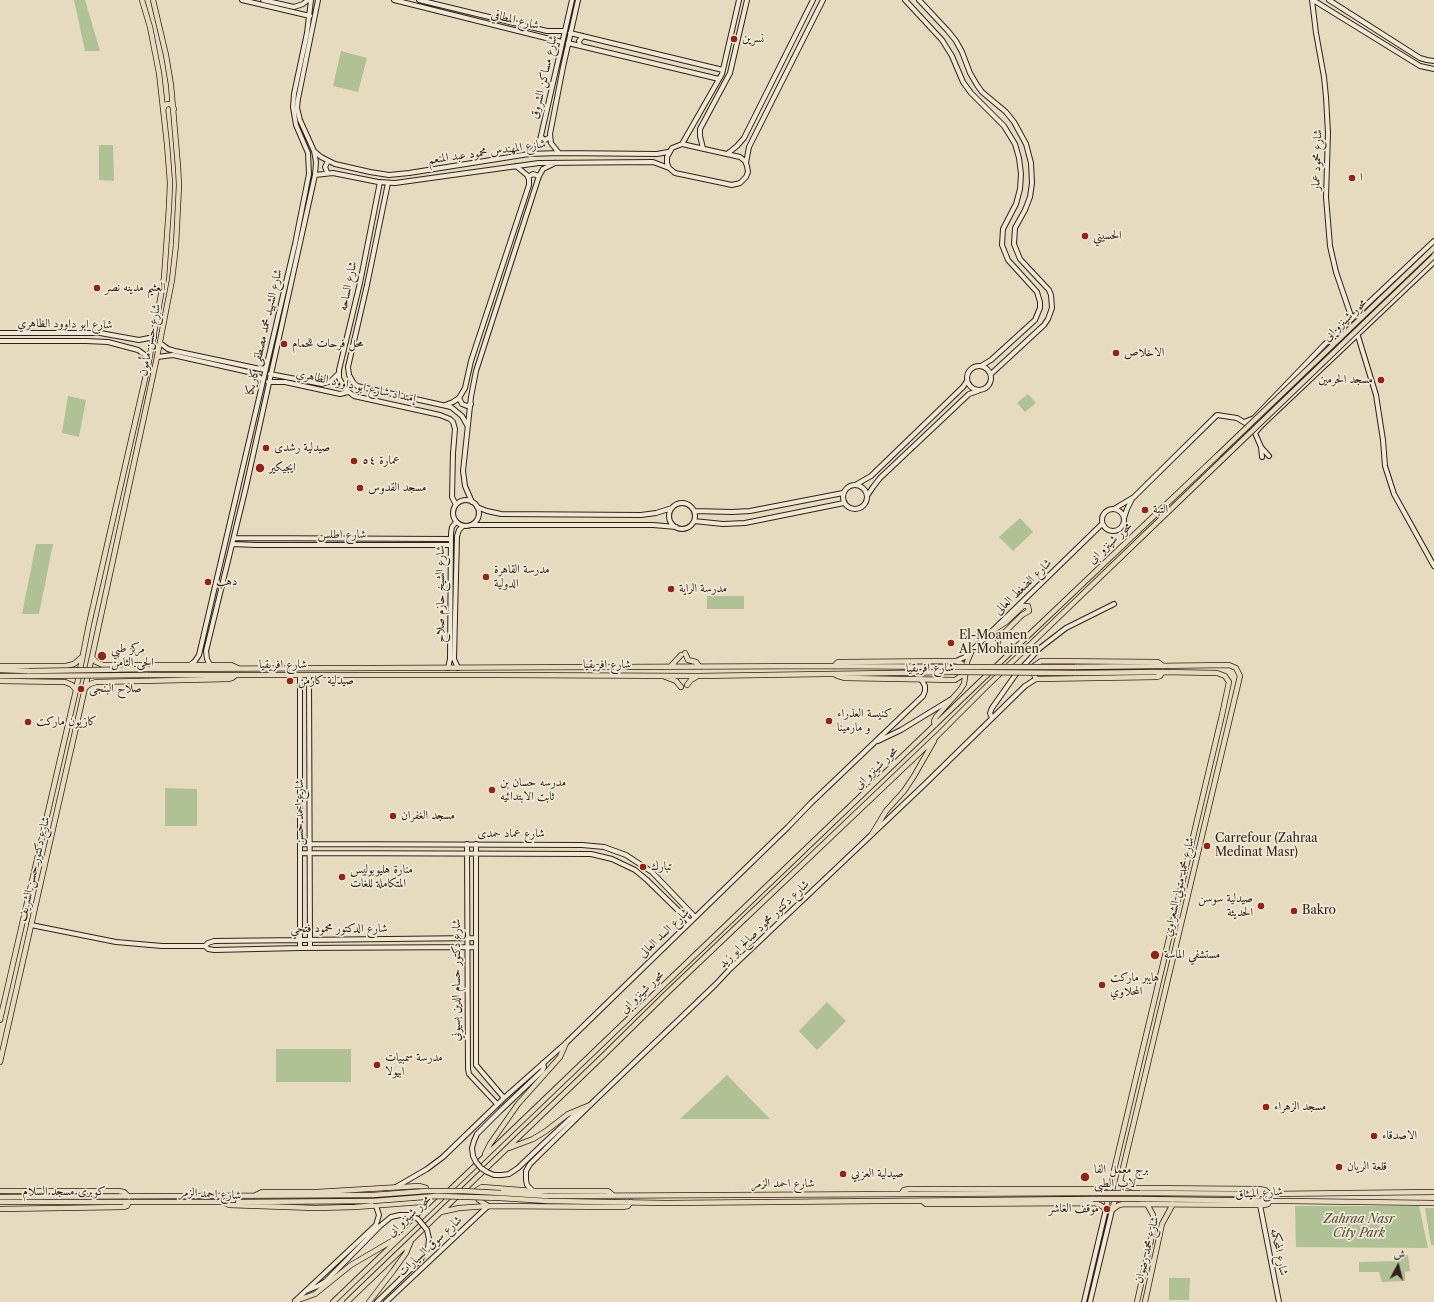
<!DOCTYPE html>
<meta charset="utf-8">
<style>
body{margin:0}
#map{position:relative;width:1434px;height:1302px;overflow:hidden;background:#e6dbbe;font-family:"Libre Caslon Text",Amiri,serif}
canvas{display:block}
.north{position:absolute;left:1378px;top:1246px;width:40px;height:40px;-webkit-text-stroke:3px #efe8d5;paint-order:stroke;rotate:7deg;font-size:11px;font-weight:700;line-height:16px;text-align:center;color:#322118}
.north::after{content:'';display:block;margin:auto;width:14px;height:18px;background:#322118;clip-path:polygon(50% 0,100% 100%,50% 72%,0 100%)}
</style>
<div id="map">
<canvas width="1434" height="1302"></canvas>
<div class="north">ش</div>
</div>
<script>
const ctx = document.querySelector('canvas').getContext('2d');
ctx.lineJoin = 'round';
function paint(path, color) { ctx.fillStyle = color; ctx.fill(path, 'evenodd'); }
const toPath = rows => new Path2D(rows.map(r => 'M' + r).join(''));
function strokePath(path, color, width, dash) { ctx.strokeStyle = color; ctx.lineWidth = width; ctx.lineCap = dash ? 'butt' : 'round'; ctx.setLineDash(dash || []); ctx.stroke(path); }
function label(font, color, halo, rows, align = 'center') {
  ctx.font = font + ' "Libre Caslon Text",Amiri,serif'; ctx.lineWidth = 3.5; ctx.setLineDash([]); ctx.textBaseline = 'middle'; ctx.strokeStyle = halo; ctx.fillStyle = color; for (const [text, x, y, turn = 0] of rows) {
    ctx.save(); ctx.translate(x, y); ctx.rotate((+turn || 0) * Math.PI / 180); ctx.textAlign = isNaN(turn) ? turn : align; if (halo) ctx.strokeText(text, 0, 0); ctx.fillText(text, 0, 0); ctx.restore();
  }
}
const green = toPath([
 [74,0,85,0,100,51,85,51],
 [341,51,367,58,358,92,333,86],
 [99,145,113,145,114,181,99,180],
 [1028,394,1036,403,1025,412,1017,403],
 [68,396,86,400,79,437,62,433],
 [1020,518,1033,532,1013,551,999,537],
 [36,544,53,544,39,614,22,614],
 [707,596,744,596,744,609,707,609],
 [165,788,197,789,197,826,165,826],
 [827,1002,846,1021,817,1050,799,1031],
 [276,1049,351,1049,351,1082,276,1082],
 [727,1075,770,1119,680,1119],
 [1295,1206,1419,1206,1428,1248,1296,1247],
 [1425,1208,1434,1208,1434,1245,1431,1245],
 [1398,1255,1408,1255,1410,1271,1405,1272,1405,1281,1382,1282,1379,1272,1359,1272,1359,1262,1396,1261],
 [1169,1278,1190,1278,1189,1300,1169,1300]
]);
const secondary = toPath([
 [242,0,310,16],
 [263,0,294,7,303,4,308,0],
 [394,0,562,42],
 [419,0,547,31,565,31],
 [905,0,942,40,952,56,963,82,971,93,1004,126,1015,144,1019,158,1021,174,1020,189,1016,204,1003,229,1002,245,1008,260,1037,292,1040,302,1040,308,1035,320,991,360,981,366],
 [919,0,948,31,956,41,962,52,970,73,977,85,982,92,1006,112,1014,122,1026,144,1031,163,1032,183,1030,197,1025,210,1015,228,1014,244,1020,259,1049,290,1051,295,1052,308,1048,319,1044,325,991,374],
 [1312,0,1316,33,1324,77,1326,97,1328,133,1326,197,1330,246,1336,272,1352,319],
 [1313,0,1420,66,1434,69],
 [1329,0,1420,58,1427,60,1434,61],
 [570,33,723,70],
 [568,43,719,79],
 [580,46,579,41,583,36],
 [541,137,545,140,550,137],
 [682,144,740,157,745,161,747,166,748,172,746,177,740,183,732,185,675,173,669,168,667,163,667,157,672,148,682,144],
 [682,144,722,74,739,0],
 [703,148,700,136,700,129,730,73,747,0],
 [314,151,321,157,335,164,370,172,389,175,409,173,529,154,559,153,657,154,668,152],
 [559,153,551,143,550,134,563,67,578,0],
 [529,154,535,148,540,140,572,0],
 [727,154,737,146,744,138,813,0],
 [746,163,749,147,823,0],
 [327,172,325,167,328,161],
 [315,175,333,173,378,182,395,183,539,163,653,162,669,168],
 [528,177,533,174,539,176],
 [380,182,360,283,339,370,339,378,345,389,354,396,440,415,450,419,453,422,455,429,453,453,452,497,456,505],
 [388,183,367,285,348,367,349,375,353,382,357,386,451,407,462,416,467,425],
 [0,333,100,333,139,340,154,337],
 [1358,336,1376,395,1383,440,1385,466,1394,494,1434,566],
 [0,341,86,341,108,342,138,350,149,358],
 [160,343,168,349,175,351,265,370],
 [157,357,173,355,253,373,263,380],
 '967 378a12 12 0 1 1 24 0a12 12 0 1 1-24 0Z',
 [270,374,322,384,331,381,339,373],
 [268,382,285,382,340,394,348,392],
 [459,398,462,404,467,406,471,404],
 [445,405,453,402,459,398,465,388,471,361,529,185,529,179,527,175,516,166],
 [1244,422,1254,418,1324,345,1434,241],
 [1255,433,1262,425,1434,262],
 [1261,447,1269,456],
 [857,484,871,476,963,387,967,381],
 '843 497a12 12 0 1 1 24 0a12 12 0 1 1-24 0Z',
 [867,496,873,487,880,478,969,394,978,391],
 '453 513a13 13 0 1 1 26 0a13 13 0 1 1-26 0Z',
 [472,502,465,486,463,471,471,397,476,371,539,176,543,169,555,163],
 '669 516a13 13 0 1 1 26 0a13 13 0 1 1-26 0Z',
 [477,507,487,511,501,514,641,515,656,513,672,508],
 '1102 520a11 11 0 1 1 22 0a11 11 0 1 1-22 0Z',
 [1114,509,1134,497,1144,487,1217,415,1237,418,1250,426,1255,433,1261,447,1262,457],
 [694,511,732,512,750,511,843,493],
 [1124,518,1127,509,1132,499],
 [694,521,723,524,745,523,844,503],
 [471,525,653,525,676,527],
 [234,538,451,539],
 [232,544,256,545,451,545],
 [956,661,965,657,988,635,1102,524],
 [190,665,195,661,199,655,206,625,295,244,309,174,308,153,296,125,293,107,294,94,307,33,311,0],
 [210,665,207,659,206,651,246,487,315,175,316,162,314,151,300,120,297,108,298,99,318,0],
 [448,668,450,659,451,533,452,527,456,522],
 [458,668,454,659,457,536,459,530,463,526],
 [309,675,310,948],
 [992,718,990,713,992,708,1016,674,1040,648,1066,628,1114,604],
 [878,741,901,730,950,700],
 [300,844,582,845,604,847,626,855,652,872,695,917],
 [467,844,468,1069,469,1074,497,1104],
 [476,844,476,1065,504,1098],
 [300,853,591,854,612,859,635,870,647,880,690,922],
 [31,925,116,942,162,946,205,946,208,949,214,950,300,948,476,947],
 [205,946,208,943,214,941,476,938],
 [300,948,300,675],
 [501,1110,542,1071,544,1067,543,1063],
 [542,1145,572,1117,582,1110],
 [396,1187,427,1169,443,1157,504,1098,566,1043,788,827,811,803,923,696,925,691,925,686,921,679],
 [533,1191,527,1185,526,1180,526,1171,530,1164,590,1105,716,984,730,969,925,784,1025,686,1036,679],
 [1260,1205,1279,1302],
 [306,1291,318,1286,326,1281,380,1226],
 [295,1301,376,1225,379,1215,376,1206],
 [377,1302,421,1259],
 [386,1302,488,1206],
 [1084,1302,1106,1209],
 [1090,1302,1112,1210]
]);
const primary = toPath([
 [163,110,165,105,168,104,171,104,174,109],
 [992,631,1006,622,1023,606,1028,606,1029,611,1022,615,998,639,998,645,1000,650,1006,652,1010,652],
 [685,653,688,660,696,662,699,666],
 [92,657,96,662,103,665,231,665,240,669],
 [0,666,66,666,74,664,82,657],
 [670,667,681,655],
 [1075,667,1229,665,1236,668,1240,676,1120,1181,1112,1210],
 [150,669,834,666,955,667],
 [0,670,29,671],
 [1163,672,1160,676,1157,677,1036,679,1033,672,1034,666,1041,661,1158,662,1163,666],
 [1075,673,1163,672,1217,673,1225,676,1229,682,1222,715,1111,1183,1106,1209],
 [834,674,838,676,845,678,955,680,961,676,963,670,962,664,956,661,844,662,838,662,834,666],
 [150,675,499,675,697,676,954,672],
 [0,676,29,676],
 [663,676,676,681,681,687],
 [0,681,65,682,72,685,76,690],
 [687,685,691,680,696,677],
 [85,688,90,684,96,682,228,679,232,678,236,675],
 [935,725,934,721,936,717,960,690,964,684,967,662,972,650],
 [872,834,886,811,904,791,914,776,934,741],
 [0,1020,76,690,89,624,148,366,164,278,169,207,170,183,167,144,159,73,150,27,142,0],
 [0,1062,92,657,157,357,172,280,176,245,179,185,178,167,171,85,166,55,153,0],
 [509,1148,533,1139,546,1131,568,1114,590,1105],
 [485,1154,490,1144,518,1104,560,1057,566,1043],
 [1120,1181,1125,1185,1134,1188,1259,1189,1265,1190,1270,1194],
 [0,1191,118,1191,124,1192,129,1197],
 [501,1193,548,1196,1093,1193],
 [1140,1193,1270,1194,1434,1192],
 [901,1194,904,1190,909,1189,1097,1189,1106,1187,1111,1183],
 [0,1197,373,1195],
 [500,1198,548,1201,666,1203,1093,1199],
 [1140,1199,1434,1203],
 [922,1201,926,1204,931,1204,1095,1203,1100,1205,1106,1209],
 [0,1202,226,1202],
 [224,1202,229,1205,315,1208,355,1207,421,1202,427,1199,429,1194,426,1188,419,1186,317,1192,262,1192,254,1196],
 [238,1202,373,1201],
 [488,1206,479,1200,477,1197,477,1190,482,1187,533,1191,608,1191,614,1196],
 [0,1209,123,1207,127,1206,129,1202],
 [1112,1210,1119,1205,1124,1204,1264,1205,1268,1204,1270,1200],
 [441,1212,459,1208,488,1206,623,1207,628,1206,631,1202],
 [295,1301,315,1294,351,1265,397,1238],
 [333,1302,1012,651,1218,455],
 [347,1302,603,1056,668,992,936,737,986,687,1223,459],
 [369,1302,393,1271,406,1253,411,1241],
 [1137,1302,1153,1231,1153,1215,1147,1204],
 [1145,1302,1162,1224,1173,1204]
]);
const secondaryBridge = toPath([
 [501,1110,477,1134,474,1141,472,1148,473,1156,476,1162,481,1168,487,1172,494,1175,502,1175,509,1174,518,1168,542,1145],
 [380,1226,391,1217,400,1215,409,1215,418,1219,427,1230,429,1239,428,1248,421,1259]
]);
const primaryBridge = toPath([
 [1218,455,1434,248],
 [1223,459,1434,256],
 [955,667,1075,667],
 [29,671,150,669],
 [954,672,1075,673],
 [29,676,150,675],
 [1093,1193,1140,1193],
 [373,1195,427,1191,464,1191,501,1193],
 [1093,1199,1140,1199],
 [373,1201,437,1196,500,1198]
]);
const markers = [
 [734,39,4,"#8f2418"],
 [1352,178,4,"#8f2418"],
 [1085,236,4,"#8f2418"],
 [97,288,4,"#8f2418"],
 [284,344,4,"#8f2418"],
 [1116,353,4,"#8f2418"],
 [1381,380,4,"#8f2418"],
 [266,448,4,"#8f2418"],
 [354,461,4,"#8f2418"],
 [260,468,5,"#8f2418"],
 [360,488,4,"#8f2418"],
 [1145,510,4,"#8f2418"],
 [486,577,4,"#8f2418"],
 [208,582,4,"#8f2418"],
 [671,589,4,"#8f2418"],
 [951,643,4,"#8f2418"],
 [102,656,5,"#8f2418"],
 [290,681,4,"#8f2418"],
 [81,689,4,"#8f2418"],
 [829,721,4,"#8f2418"],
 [28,722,4,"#8f2418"],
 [492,790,4,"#8f2418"],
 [393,816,4,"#8f2418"],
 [1207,846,4,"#8f2418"],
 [643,867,4,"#8f2418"],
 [342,877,4,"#8f2418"],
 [1261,906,4,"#8f2418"],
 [1294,911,4,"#8f2418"],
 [1155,955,5,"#8f2418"],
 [1102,985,4,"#8f2418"],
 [377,1065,4,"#8f2418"],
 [1266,1107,4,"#8f2418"],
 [1374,1136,4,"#8f2418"],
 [1339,1167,4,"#8f2418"],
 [843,1174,4,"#8f2418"],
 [1085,1177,5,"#8f2418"],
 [1107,1209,4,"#8f2418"]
];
const streetNames = [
 ["شارع المطافي",515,20,14],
 ["شارع مساكن الشروق",544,77,-77],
 ["شارع المهندس محمود عبد المنعم",487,152,-8],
 ["شارع محمود عمار",1317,160,-88],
 ["شارع الساحه",348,286,-78],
 ["محور شينزو ابى",1345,320,-44],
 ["شارع ابو داوود الظاهري",65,324,1],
 ["شارع الشهيد محمد مصطفى كاريكا",264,332,-77],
 ["شارع حسن مأمون",150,340,-79],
 ["إمتداد شارع ابو داوود الظاهري",356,386,12],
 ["شارع اطلس",342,535],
 ["محور شينزو ابى",1110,543,-43],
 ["شارع الضغط العالى",1023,587,-44],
 ["شارع الشيخ حازم صلاح",441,594,-90],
 ["شارع افريقيا",283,665],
 ["شارع افريقيا",607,665],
 ["شارع افريقيا",930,668,-1],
 ["محور شينزو ابى",876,768,-44],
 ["شارع احمد حسن",300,812,-90],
 ["شارع عماد حمدى",511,834],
 ["شارع دكتور حسن الشريف",34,869,-77],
 ["شارع محمد متولي الشعراوي",1179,887,-77],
 ["شارع دكتور محمود صالح ابو زيد",764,924,-44],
 ["شارع الدكتور محمود فتحي",339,929],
 ["شارع السد العالى",664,933,-44],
 ["شارع دكتور حسام الدين بسيوني",457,980,-90],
 ["محور شينزو ابى",642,992,-44],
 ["شارع احمد الزمر",783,1184],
 ["كوبرى مسجد السلام",64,1192],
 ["شارع الميثاق",1259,1193,-4],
 ["شارع احمد الزمر",210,1194,3],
 ["محور شينزو ابى",409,1216,-43],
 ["شارع سوق السيارات",430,1246,-43],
 ["شارع محمد رضوان",1147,1250,-76],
 ["شارع المحكمه",1279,1252,78]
];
const poiNames = [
 ["نسرين",742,39],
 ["ا",1360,178],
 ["الحسيني",1093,236],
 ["العثيم مدينه نصر",105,288],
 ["محل فرحات للحمام",292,344],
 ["الاخلاص",1124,353],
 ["مسجد الحرمين",1373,380,"right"],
 ["صيدلية رشدى",274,448],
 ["عمارة ٥٤",362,461],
 ["ايجيكير",269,468],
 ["مسجد القدوس",368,488],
 ["التبة",1153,510],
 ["مدرسة القاهرة",494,570],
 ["الدولية",494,584],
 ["دهب",216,582],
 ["مدرسة الراية",679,589],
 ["El-Moamen",959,636],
 ["Al-Mohaimen",959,650],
 ["مركز طبي",111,649],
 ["الحى الثامن",111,663],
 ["صيدلية كارمن",298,681],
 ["صلاح البنجى",89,689],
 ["كنيسة العذراء",837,714],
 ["و مارمينا",837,728],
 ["كازيون ماركت",36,722],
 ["مدرسه حسان بن",500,783],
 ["ثابت الابتدائيه",500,797],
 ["مسجد الغفران",401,816],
 ["Carrefour (Zahraa",1215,839],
 ["Medinat Masr)",1215,853],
 ["تبارك",651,867],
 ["منارة هليوبوليس",350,870],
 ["المتكاملة للغات",350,884],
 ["صيدلية سوسن",1253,899,"right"],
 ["الحديثة",1253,913,"right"],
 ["Bakro",1302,911],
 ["مستشفي الماسة",1164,955],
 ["هايبر ماركت",1110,978],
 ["المحلاوي",1110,992],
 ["مدرسة سمبيات",385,1058],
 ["ابيولا",385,1072],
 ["مسجد الزهراء",1274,1107],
 ["الاصدقاء",1382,1136],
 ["قلعة الريان",1347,1167],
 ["برج معمل الفا",1094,1170],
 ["لاب الطبى",1094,1184],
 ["صيدلية العزبي",851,1174],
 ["موقف العاشر",1099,1209,"right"]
];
const parkNames = [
 ["Zahraa Nasr",1359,1220],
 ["City Park",1359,1234]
];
paint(green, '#b0c195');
strokePath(secondary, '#322118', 6);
strokePath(primary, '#322118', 6);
strokePath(secondary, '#efe8d5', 4);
strokePath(primary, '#e6dbbe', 4.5);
strokePath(secondaryBridge, '#322118', 6, []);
strokePath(primaryBridge, '#322118', 6, []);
strokePath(secondaryBridge, '#efe8d5', 4);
strokePath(primaryBridge, '#e6dbbe', 4.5);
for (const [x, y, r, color] of markers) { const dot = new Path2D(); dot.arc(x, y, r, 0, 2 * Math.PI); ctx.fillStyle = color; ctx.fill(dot); strokePath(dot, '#efe8d5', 1.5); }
label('12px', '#322118', '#efe8d5', streetNames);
label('12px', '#322118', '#efe8d5', poiNames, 'left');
label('italic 12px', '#524937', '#efe8d5', parkNames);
</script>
